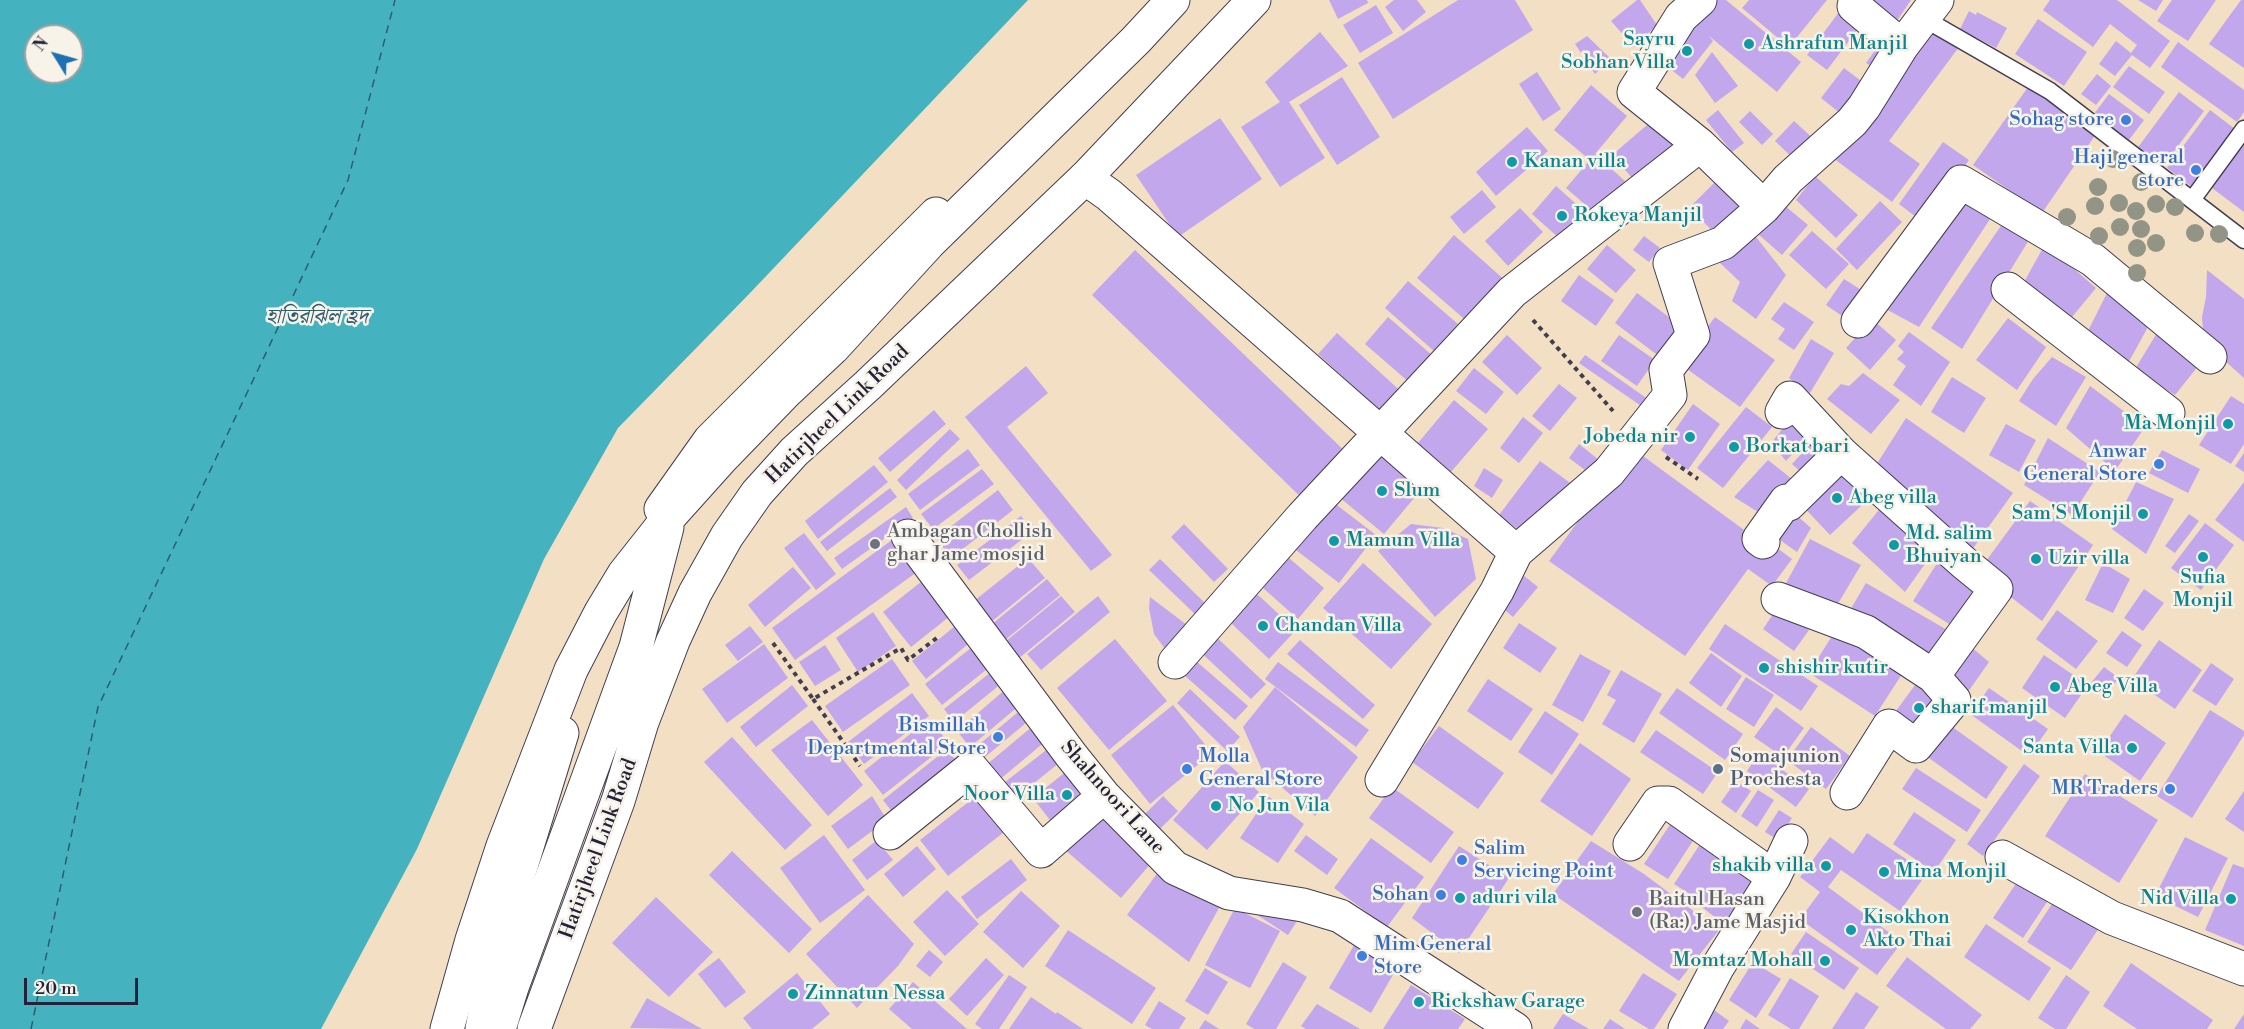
<!DOCTYPE html>
<meta charset="utf-8">
<style>
body{margin:0}
#map{position:relative;width:2244px;height:1029px;overflow:hidden;background:#f2dfc4;font-family:"Libre Bodoni",serif}
canvas{display:block}
.north{position:absolute;left:24px;top:24px;width:60px;height:60px;box-sizing:border-box;background:#f7f3e8;border:2px solid #a29fa3;border-radius:50%;rotate:307deg;font-size:16px;font-weight:700;line-height:24px;text-align:center;color:#22223b}
.north::after{content:'';display:block;margin:auto;width:21px;height:27px;background:#1f6fb2;clip-path:polygon(50% 0,100% 100%,50% 72%,0 100%)}
.scale{position:absolute;left:24px;top:978px;width:114px;height:27px;box-sizing:border-box;border:3px solid #22223b;border-top:0;padding-left:8px;font-size:18px;line-height:21px;white-space:nowrap;color:#22223b;-webkit-text-stroke:4px #f7f3e8;paint-order:stroke}
</style>
<div id="map">
<canvas width="2244" height="1029"></canvas>
<div class="north">N</div>
<div class="scale">20 m</div>
</div>
<script>
const ctx = document.querySelector('canvas').getContext('2d');
ctx.lineJoin = 'round';
function paint(path, color) { ctx.fillStyle = color; ctx.fill(path, 'evenodd'); }
const toPath = rows => new Path2D(rows.map(r => 'M' + r).join(''));
function strokePath(path, color, width, dash) { ctx.strokeStyle = color; ctx.lineWidth = width; ctx.lineCap = dash ? 'butt' : 'round'; ctx.setLineDash(dash || []); ctx.stroke(path); }
function label(font, color, halo, rows, align = 'center') {
  ctx.font = font + ' "Libre Bodoni","Noto Serif Bengali",serif'; ctx.lineWidth = 5; ctx.setLineDash([]); ctx.textBaseline = 'middle'; ctx.strokeStyle = halo; ctx.fillStyle = color; for (const [text, x, y, turn = 0] of rows) {
    ctx.save(); ctx.translate(x, y); ctx.rotate((+turn || 0) * Math.PI / 180); ctx.textAlign = isNaN(turn) ? turn : align; if (halo) ctx.strokeText(text, 0, 0); ctx.fillText(text, 0, 0); ctx.restore();
  }
}
const water = toPath([
 [0,0,1028,0,751,292,618,428,544,559,417,849,321,1029,0,1029],
 [36,36,72,36,72,72,36,72]
]);
const ferry = toPath([
 [31,1029,98,707,348,180,395,0]
]);
const building = toPath([
 [1329,0,1367,0,1368,3,1338,19],
 [1394,0,1417,0,1426,12,1403,31,1385,7],
 [1458,0,1515,0,1533,30,1393,119,1358,63],
 [1637,0,1640,0,1657,25,1634,47,1611,21],
 [1718,0,1726,0,1801,62,1777,92,1709,36,1713,41,1683,79,1660,61,1693,24,1696,27],
 [1749,0,1827,0,1789,47,1742,8],
 [1848,0,1871,12,1827,70,1807,55],
 [1861,0,1911,0,1890,31],
 [2050,0,2117,0,2170,41,2150,68,2132,55,2115,76,2099,64,2116,41,2131,53,2137,45,2110,24,2093,47,2043,10],
 [2138,0,2163,0,2156,11],
 [2172,0,2216,0,2188,41,2157,21],
 [2241,0,2244,0,2244,68,2209,44],
 [1376,5,1393,33,1360,53,1343,25],
 [1969,11,1976,15,1977,12,2007,28,1996,48,1960,29],
 [2038,19,2087,52,2064,86,2015,54],
 [1931,26,1959,47,1889,141,1920,164,1892,202,1833,158],
 [1873,28,1893,43,1874,68,1866,63,1876,49,1864,41],
 [1320,32,1348,66,1289,102,1325,158,1280,187,1241,127,1280,102,1265,82],
 [1587,36,1611,59,1595,74,1575,44],
 [2178,42,2244,90,2244,112,2237,122,2161,67],
 [1712,52,1738,86,1715,103,1695,75],
 [2129,66,2165,92,2149,114,2113,87],
 [1844,68,1869,87,1845,117,1821,98],
 [1537,72,1561,109,1543,121,1519,84],
 [2097,74,2111,86,2096,105,2081,94],
 [1342,77,1380,137,1337,165,1299,105],
 [1591,85,1627,116,1595,154,1625,181,1596,214,1566,188,1590,160,1554,130],
 [2028,87,2096,134,2042,213,1973,165],
 [2179,92,2204,111,2161,169,2136,150],
 [2109,94,2144,120,2129,140,2094,114],
 [1718,110,1744,143,1732,152,1706,120],
 [2210,110,2235,129,2192,187,2167,168],
 [1750,111,1773,134,1762,145,1739,122],
 [1220,118,1262,179,1178,237,1136,175],
 [1653,120,1680,151,1639,186,1612,155],
 [1794,121,1817,142,1798,163,1775,141],
 [1527,127,1548,151,1496,196,1476,172],
 [1943,142,1969,160,1924,223,1899,204],
 [2244,145,2244,212,2212,188],
 [1725,172,1754,200,1718,236,1689,208],
 [1815,176,1858,215,1836,238,1796,200],
 [1556,186,1592,218,1568,246,1532,214],
 [1482,190,1496,207,1464,234,1450,217],
 [1958,192,1992,216,1919,327,1884,308],
 [1880,201,1902,222,1857,270,1836,249],
 [1784,205,1808,225,1782,255,1758,234],
 [1520,208,1543,232,1508,266,1485,241],
 [2007,217,2032,235,1962,349,1931,328],
 [1812,231,1849,264,1826,289,1789,255],
 [1752,232,1786,275,1756,319,1732,301,1740,282,1718,261],
 [1454,235,1507,282,1470,324,1417,278],
 [1644,236,1660,248,1649,262,1633,250],
 [2045,244,2096,288,2072,317,2023,284],
 [1607,245,1636,270,1616,293,1587,269],
 [1135,250,1353,459,1309,505,1092,295],
 [2207,270,2244,299,2244,378,2204,342,2202,317,2206,297],
 [1579,275,1614,300,1596,326,1561,301],
 [1844,279,1866,293,1848,320,1826,305],
 [1408,281,1458,324,1434,351,1385,308],
 [1637,293,1690,333,1668,363,1615,323],
 [2107,293,2149,325,2126,367,2085,337],
 [1784,302,1814,322,1794,350,1778,339,1785,329,1771,319],
 [1388,317,1440,362,1417,389,1365,344],
 [1715,317,1775,360,1740,407,1680,364],
 [2008,318,2046,347,2017,390,1976,360],
 [1872,319,1896,340,1870,370,1846,348],
 [1909,332,1950,362,1921,406,1893,385,1906,366,1897,359,1904,352,1898,346],
 [1337,333,1407,397,1388,418,1318,354],
 [2157,333,2199,365,2175,395,2135,369],
 [1507,335,1542,368,1517,395,1482,362],
 [1619,335,1655,360,1637,386,1601,361],
 [1811,339,1834,353,1810,393,1789,378],
 [1585,355,1652,402,1647,410,1579,363],
 [2052,357,2086,377,2056,426,2019,401,2033,379],
 [1026,366,1048,393,1007,427,1112,555,1091,571,965,417],
 [1474,368,1504,392,1486,414,1456,391],
 [1863,373,1900,400,1871,434,1827,399,1841,384,1849,386],
 [1952,377,1986,398,1964,433,1931,412],
 [1559,384,1577,398,1550,431,1532,416],
 [2090,386,2145,427,2115,471,2066,428],
 [2231,396,2244,404,2244,444,2231,464,2199,445],
 [1454,400,1488,429,1451,472,1418,443],
 [1693,404,1720,424,1688,470,1661,450],
 [1746,407,1772,427,1723,488,1697,468],
 [934,410,946,424,890,472,878,458],
 [1793,416,1810,435,1786,461,1771,443],
 [1523,417,1543,433,1519,463,1500,448],
 [1906,418,2013,493,1966,558,1871,473],
 [2006,424,2036,440,2019,472,1989,455],
 [950,429,960,439,906,490,897,480],
 [1818,436,1834,454,1810,480,1792,464],
 [2048,438,2100,472,2072,515,2024,485],
 [1579,444,1599,460,1589,473,1569,458],
 [1380,447,1425,485,1384,534,1339,497],
 [1632,448,1762,543,1765,539,1792,559,1772,586,1748,569,1685,656,1549,561],
 [968,449,980,465,920,510,908,494],
 [2162,450,2200,469,2188,493,2149,473],
 [2244,453,2244,472,2235,466],
 [1768,460,1797,483,1766,517,1734,497],
 [1540,461,1580,490,1539,545,1499,515],
 [1841,463,1874,494,1830,535,1799,502],
 [874,465,888,482,818,539,805,521],
 [1484,468,1503,480,1492,498,1474,486],
 [982,469,994,484,933,529,921,514],
 [2136,482,2174,499,2146,554,2112,529],
 [2244,482,2244,542,2215,520],
 [890,488,897,497,827,551,820,542],
 [998,490,1013,510,951,558,936,538],
 [1329,499,1376,535,1339,583,1292,547],
 [1887,500,1937,547,1905,592,1852,543],
 [2030,501,2093,545,2042,621,1978,572],
 [906,507,913,518,842,569,834,558],
 [1787,507,1811,528,1797,552,1770,533],
 [2189,514,2199,521,2175,553,2165,546],
 [1021,516,1033,531,969,580,957,565],
 [2205,523,2234,545,2201,590,2171,568],
 [1184,524,1228,569,1214,582,1171,537],
 [1411,524,1443,528,1468,539,1476,579,1435,617,1378,551],
 [911,526,935,559,795,660,772,628],
 [804,533,836,574,816,590,784,548],
 [1810,539,1861,565,1833,612,1785,585],
 [1943,554,1990,584,1960,631,1913,601],
 [1028,558,1045,578,991,622,974,601],
 [1289,558,1324,588,1298,619,1263,588],
 [1160,559,1210,608,1199,618,1149,570],
 [1363,563,1432,624,1391,669,1323,608],
 [2103,563,2130,579,2113,613,2085,600],
 [793,567,811,588,765,627,748,605],
 [936,570,964,605,911,647,883,612],
 [1518,571,1538,587,1513,617,1494,601],
 [1047,579,1060,595,1004,641,991,625],
 [1866,583,1949,631,1930,666,1846,617],
 [2144,589,2164,603,2143,631,2124,618],
 [1257,594,1296,630,1269,659,1231,623],
 [1061,596,1075,612,1018,659,1005,642],
 [1098,596,1110,612,1041,670,1027,654],
 [1150,597,1195,631,1171,657,1154,634,1149,608],
 [1778,607,1809,630,1794,651,1763,629],
 [2057,610,2098,641,2076,669,2036,639],
 [873,612,896,646,858,672,836,638],
 [965,618,979,635,926,679,912,661],
 [1519,623,1557,648,1540,673,1503,648],
 [1725,624,1818,686,1801,711,1709,649],
 [750,626,763,642,738,661,725,645],
 [1210,631,1266,684,1251,699,1196,648],
 [1835,631,1902,674,1875,716,1809,673],
 [2122,631,2142,645,2127,667,2106,653],
 [1115,639,1167,701,1109,750,1057,688],
 [1300,640,1375,705,1363,719,1287,654],
 [2159,640,2202,670,2175,709,2132,679],
 [980,641,996,662,942,705,925,684],
 [1964,641,1989,662,1963,699,1941,680],
 [764,644,788,678,727,723,702,689],
 [825,645,841,670,815,686,799,662],
 [1711,653,1742,676,1721,707,1689,683],
 [1580,654,1611,671,1583,722,1552,705],
 [2044,655,2088,685,2065,718,2022,688],
 [892,659,910,685,843,732,825,706],
 [1196,661,1248,706,1235,720,1184,675],
 [1278,662,1369,730,1356,747,1265,679],
 [2211,663,2234,679,2216,706,2192,691],
 [1000,665,1007,679,954,722,944,709],
 [2104,667,2119,678,2105,695,2090,684],
 [1621,670,1662,694,1634,743,1602,724,1616,700,1607,695],
 [1746,677,1774,695,1754,727,1726,709],
 [1488,679,1533,709,1511,741,1467,711],
 [1918,681,1945,700,1920,735,1893,715],
 [792,685,808,706,756,747,740,727],
 [1275,687,1358,757,1315,816,1262,770,1243,727],
 [1007,688,1021,704,970,747,957,731],
 [1677,688,1743,734,1725,760,1659,713],
 [1989,688,2048,729,2029,756,1970,714],
 [1190,689,1240,737,1227,751,1177,703],
 [912,693,929,716,864,764,848,742],
 [1173,705,1212,753,1150,804,1111,755],
 [1776,707,1804,728,1783,757,1754,737],
 [1023,708,1032,718,979,762,970,752],
 [2210,710,2244,731,2244,735,2192,818,2157,796],
 [1545,711,1579,734,1552,775,1518,752],
 [2125,714,2166,743,2140,781,2099,752],
 [929,719,949,743,883,795,864,771],
 [812,720,863,785,828,816,771,750],
 [1040,720,1053,735,998,781,985,766],
 [1944,721,2008,767,1986,799,1922,753],
 [1439,726,1504,773,1478,809,1412,762],
 [1811,727,1850,756,1826,789,1787,760],
 [1656,730,1718,772,1703,794,1640,752],
 [732,737,812,825,785,850,704,762],
 [1058,741,1069,755,1008,804,996,789],
 [1580,743,1631,779,1592,836,1540,801],
 [947,749,957,762,893,813,883,800],
 [1759,753,1809,789,1796,807,1747,771],
 [1225,761,1259,792,1207,850,1173,820],
 [1078,762,1102,792,1056,828,1033,798],
 [2024,764,2040,776,1983,856,1967,844],
 [1916,768,1981,810,1967,832,1902,789],
 [2085,774,2158,820,2119,883,2045,836],
 [1736,781,1751,791,1736,813,1721,802],
 [1392,787,1454,832,1431,863,1369,818],
 [985,789,1013,825,948,876,920,840],
 [1758,790,1774,800,1757,827,1741,816],
 [2244,791,2244,832,2225,819],
 [872,796,887,820,848,849,831,826],
 [1163,796,1178,811,1151,838,1136,823],
 [1268,796,1304,824,1278,863,1240,838],
 [1102,805,1159,854,1121,898,1064,849],
 [1779,810,1792,818,1778,840,1765,832],
 [1914,812,1956,840,1934,872,1893,844],
 [1675,817,1698,833,1668,879,1644,864],
 [1867,833,1927,873,1900,911,1841,870,1847,862,1828,887,1902,942,1877,975,1800,919,1820,892,1800,877,1830,837,1853,854],
 [824,835,865,890,820,923,780,868],
 [1306,835,1338,859,1327,875,1294,851],
 [1706,835,1761,882,1728,927,1691,899,1693,896,1674,884],
 [2185,837,2228,858,2198,917,2155,896],
 [1371,838,1424,877,1387,927,1334,888],
 [877,840,893,860,867,880,852,860],
 [1591,841,1644,874,1719,930,1679,981,1553,894],
 [917,846,936,869,903,897,884,874],
 [1459,846,1509,878,1459,953,1412,918],
 [732,851,812,929,789,953,709,875],
 [1011,859,1027,880,977,919,961,897],
 [1166,861,1229,890,1189,962,1127,915],
 [2233,864,2244,868,2244,946,2205,930],
 [2025,870,2055,890,2023,938,1993,918],
 [2063,887,2107,916,2071,970,2027,942],
 [947,890,979,924,945,956,913,922],
 [1021,891,1060,926,1023,968,983,932],
 [868,895,914,944,898,966,857,1008,806,954],
 [656,897,713,952,669,997,612,943],
 [1245,907,1304,910,1288,935],
 [1235,908,1280,931,1250,988,1205,965],
 [1986,924,2051,968,2029,1001,1964,957],
 [1068,930,1156,988,1132,1024,1045,966],
 [1806,932,1859,968,1844,990,1791,954],
 [1360,935,1402,959,1371,1013,1329,988],
 [929,950,943,962,930,977,916,966],
 [1907,957,1982,1015,1970,1029,1946,1029,1886,986],
 [719,958,746,992,725,1008,698,974],
 [986,958,1004,975,967,1016,949,999],
 [1283,962,1307,977,1276,1029,1254,1029,1246,1024],
 [1753,962,1781,979,1756,1018,1729,1000],
 [2131,963,2213,1020,2207,1029,2137,1029,2103,1006],
 [1205,968,1228,982,1208,1015,1185,1001],
 [797,973,830,1014,812,1029,752,1029,743,1018],
 [1643,973,1677,994,1654,1029,1649,1029,1619,1011],
 [1009,975,1027,987,999,1029,982,1029,975,1024],
 [2066,975,2090,992,2066,1029,2055,1029,2038,1018],
 [1790,978,1819,996,1799,1029,1791,1029,1768,1015],
 [913,982,967,1029,912,1029,889,1009],
 [1411,985,1465,1019,1458,1029,1383,1029],
 [1856,992,1879,1007,1864,1029,1832,1029],
 [1031,997,1056,1014,1057,1012,1083,1029,1009,1029],
 [647,998,702,1029,630,1028],
 [1159,1001,1186,1018,1179,1029,1152,1029,1145,1025],
 [1317,1004,1360,1029,1306,1029,1301,1026],
 [1707,1005,1729,1021,1723,1029,1693,1029],
 [1563,1014,1589,1029,1553,1029],
 [2244,1014,2244,1029,2234,1029],
 [1610,1019,1625,1029,1603,1029],
 [1746,1019,1760,1029,1740,1029],
 [1205,1020,1219,1029,1199,1029]
]);
const path = toPath([
 [1533,320,1613,411],
 [1666,457,1698,479],
 [773,643,813,699,901,648,908,660,938,637],
 [813,699,860,766]
]);
const lane = toPath([
 [1923,18,2050,91,2244,240],
 [2192,200,2244,129]
]);
const street = toPath([
 [1700,0,1681,17,1634,92,1700,145],
 [1854,6,1902,46],
 [1085,178,1109,195,1516,552],
 [2008,289,2168,413],
 [1858,321,1961,182,2093,260,2210,357],
 [1782,412,1790,398,1841,453],
 [661,509,710,440,936,214],
 [908,536,1071,755,1104,796,1175,868,1229,893,1303,905,1340,916,1515,1029],
 [1763,542,1759,539,1786,501,1789,504,1841,453,1963,562,1996,589,1933,676],
 [1778,599,1866,632,1933,676,1954,700,1916,746,1889,726,1847,793],
 [1175,662,1303,516,1512,292,1700,145,1764,207],
 [1382,780,1497,591,1516,552,1609,472,1670,395,1666,370,1693,335,1670,263,1723,243,1764,207,1788,179,1852,122,1864,107,1902,46,1937,0],
 [890,833,971,768,1041,851,1104,796],
 [1630,844,1658,803,1669,803,1774,877],
 [2002,857,2112,918,2244,969],
 [482,1029,502,928,562,733],
 [1685,1029,1717,968,1774,877,1791,841]
]);
const secondary = toPath([
 [447,1029,472,940,503,846,571,670,601,612,624,574,669,517,722,458,785,393,833,348,929,243,1136,40,1173,0],
 [499,1029,512,987,636,647,667,527],
 [534,1029,618,801,642,722,673,641,695,593,727,536,757,493,794,452,868,385,1085,178,1254,0]
]);
const trees = [
 [2113,159],
 [2141,182],
 [2098,187],
 [2119,203],
 [2156,204],
 [2095,206],
 [2175,207],
 [2136,211],
 [2067,217],
 [2120,227],
 [2141,229],
 [2195,233],
 [2219,234],
 [2099,236],
 [2156,243],
 [2137,248],
 [2137,273]
];
const markers = [
 [1749,44,6,"#0f9aa8"],
 [1687,51,6,"#0f9aa8"],
 [2126,120,6,"#3f7fe0"],
 [1512,162,6,"#0f9aa8"],
 [2196,170,6,"#3f7fe0"],
 [1562,216,6,"#0f9aa8"],
 [2228,424,6,"#0f9aa8"],
 [1690,437,6,"#0f9aa8"],
 [1734,447,6,"#0f9aa8"],
 [2159,464,6,"#3f7fe0"],
 [1382,491,6,"#0f9aa8"],
 [1837,498,6,"#0f9aa8"],
 [2143,514,6,"#0f9aa8"],
 [1334,541,6,"#0f9aa8"],
 [875,544,6,"#6b7280"],
 [1894,545,6,"#0f9aa8"],
 [2203,557,6,"#0f9aa8"],
 [2036,559,6,"#0f9aa8"],
 [1263,626,6,"#0f9aa8"],
 [1764,668,6,"#0f9aa8"],
 [2055,687,6,"#0f9aa8"],
 [1919,708,6,"#0f9aa8"],
 [998,737,6,"#3f7fe0"],
 [2132,748,6,"#0f9aa8"],
 [1187,769,6,"#3f7fe0"],
 [1718,769,6,"#5c6f8a"],
 [2170,789,6,"#3f7fe0"],
 [1067,795,6,"#0f9aa8"],
 [1216,806,6,"#0f9aa8"],
 [1462,860,6,"#3f7fe0"],
 [1826,866,6,"#0f9aa8"],
 [1884,872,6,"#0f9aa8"],
 [1441,895,6,"#3f7fe0"],
 [1460,898,6,"#0f9aa8"],
 [2231,899,6,"#0f9aa8"],
 [1637,912,6,"#6b7280"],
 [1851,930,6,"#0f9aa8"],
 [1362,956,6,"#3f7fe0"],
 [1825,961,6,"#0f9aa8"],
 [793,994,6,"#0f9aa8"],
 [1419,1002,6,"#0f9aa8"]
];
const cultureNames = [
 ["Sayru",1675,40,"right"],
 ["Sobhan Villa",1675,63,"right"],
 ["Ashrafun Manjil",1761,44],
 ["Kanan villa",1524,162],
 ["Rokeya Manjil",1574,216],
 ["Ma Monjil",2216,424,"right"],
 ["Jobeda nir",1678,437,"right"],
 ["Borkat bari",1746,447],
 ["Slum",1394,491],
 ["Abeg villa",1849,498],
 ["Sam'S Monjil",2131,514,"right"],
 ["Md. salim",1906,534],
 ["Bhuiyan",1906,557],
 ["Mamun Villa",1346,541],
 ["Uzir villa",2048,559],
 ["Sufia",2203,578,"center"],
 ["Monjil",2203,601,"center"],
 ["Chandan Villa",1275,626],
 ["shishir kutir",1776,668],
 ["Abeg Villa",2067,687],
 ["sharif manjil",1931,708],
 ["Santa Villa",2120,748,"right"],
 ["Noor Villa",1055,795,"right"],
 ["No Jun Vila",1228,806],
 ["shakib villa",1814,866,"right"],
 ["Mina Monjil",1896,872],
 ["aduri vila",1472,898],
 ["Nid Villa",2219,899,"right"],
 ["Kisokhon",1863,918],
 ["Akto Thai",1863,941],
 ["Momtaz Mohall",1813,961,"right"],
 ["Zinnatun Nessa",805,994],
 ["Rickshaw Garage",1431,1002]
];
const shopNames = [
 ["Sohag store",2114,120],
 ["Haji general",2184,158],
 ["store",2184,181],
 ["Anwar",2147,452],
 ["General Store",2147,475],
 ["Bismillah",986,726],
 ["Departmental Store",986,749],
 ["Molla",1199,757,"left"],
 ["General Store",1199,780,"left"],
 ["MR Traders",2158,789],
 ["Salim",1474,849,"left"],
 ["Servicing Point",1474,872,"left"],
 ["Sohan",1429,895],
 ["Mim General",1374,945,"left"],
 ["Store",1374,968,"left"]
];
const streetNames = [
 ["Hatirjheel Link Road",838,415,-44],
 ["Shahnoori Lane",1112,798,48],
 ["Hatirjheel Link Road",599,849,-70]
];
const worshipNames = [
 ["Ambagan Chollish",887,532],
 ["ghar Jame mosjid",887,555],
 ["Baitul Hasan",1649,900],
 ["(Ra:) Jame Masjid",1649,923]
];
const serviceNames = [
 ["Somajunion",1730,757],
 ["Prochesta",1730,780]
];
const waterNames = [
 ["হাতিরঝিল হ্রদ",317,318]
];
paint(water, '#44b3bf');
strokePath(ferry, '#305c70', 1.5, [8, 6]);
paint(building, '#c3a7ec');
strokePath(lane, '#413e50', 19);
strokePath(street, '#413e50', 35);
strokePath(secondary, '#413e50', 35);
strokePath(path, '#413e50', 4, [4.5, 4.5]);
strokePath(lane, '#fff', 16);
strokePath(street, '#fff', 33);
strokePath(secondary, '#fff', 33);
ctx.fillStyle = '#929586';
for (const [x, y] of trees) { ctx.beginPath(); ctx.arc(x, y, 9, 0, 2 * Math.PI); ctx.fill(); }
for (const [x, y, r, color] of markers) { const dot = new Path2D(); dot.arc(x, y, r, 0, 2 * Math.PI); ctx.fillStyle = color; ctx.fill(dot); strokePath(dot, '#f7f3e8', 2); }
label('20px', '#0d838f', '#f7f3e8', cultureNames, 'left');
label('20px', '#366cbe', '#f7f3e8', shopNames, 'right');
label('20px', '#22223b', '#f7f3e8', streetNames);
label('20px', '#5b616d', '#f7f3e8', worshipNames, 'left');
label('20px', '#4e5e75', '#f7f3e8', serviceNames, 'left');
label('italic 21px', '#305c70', '#f7f3e8', waterNames);
</script>
